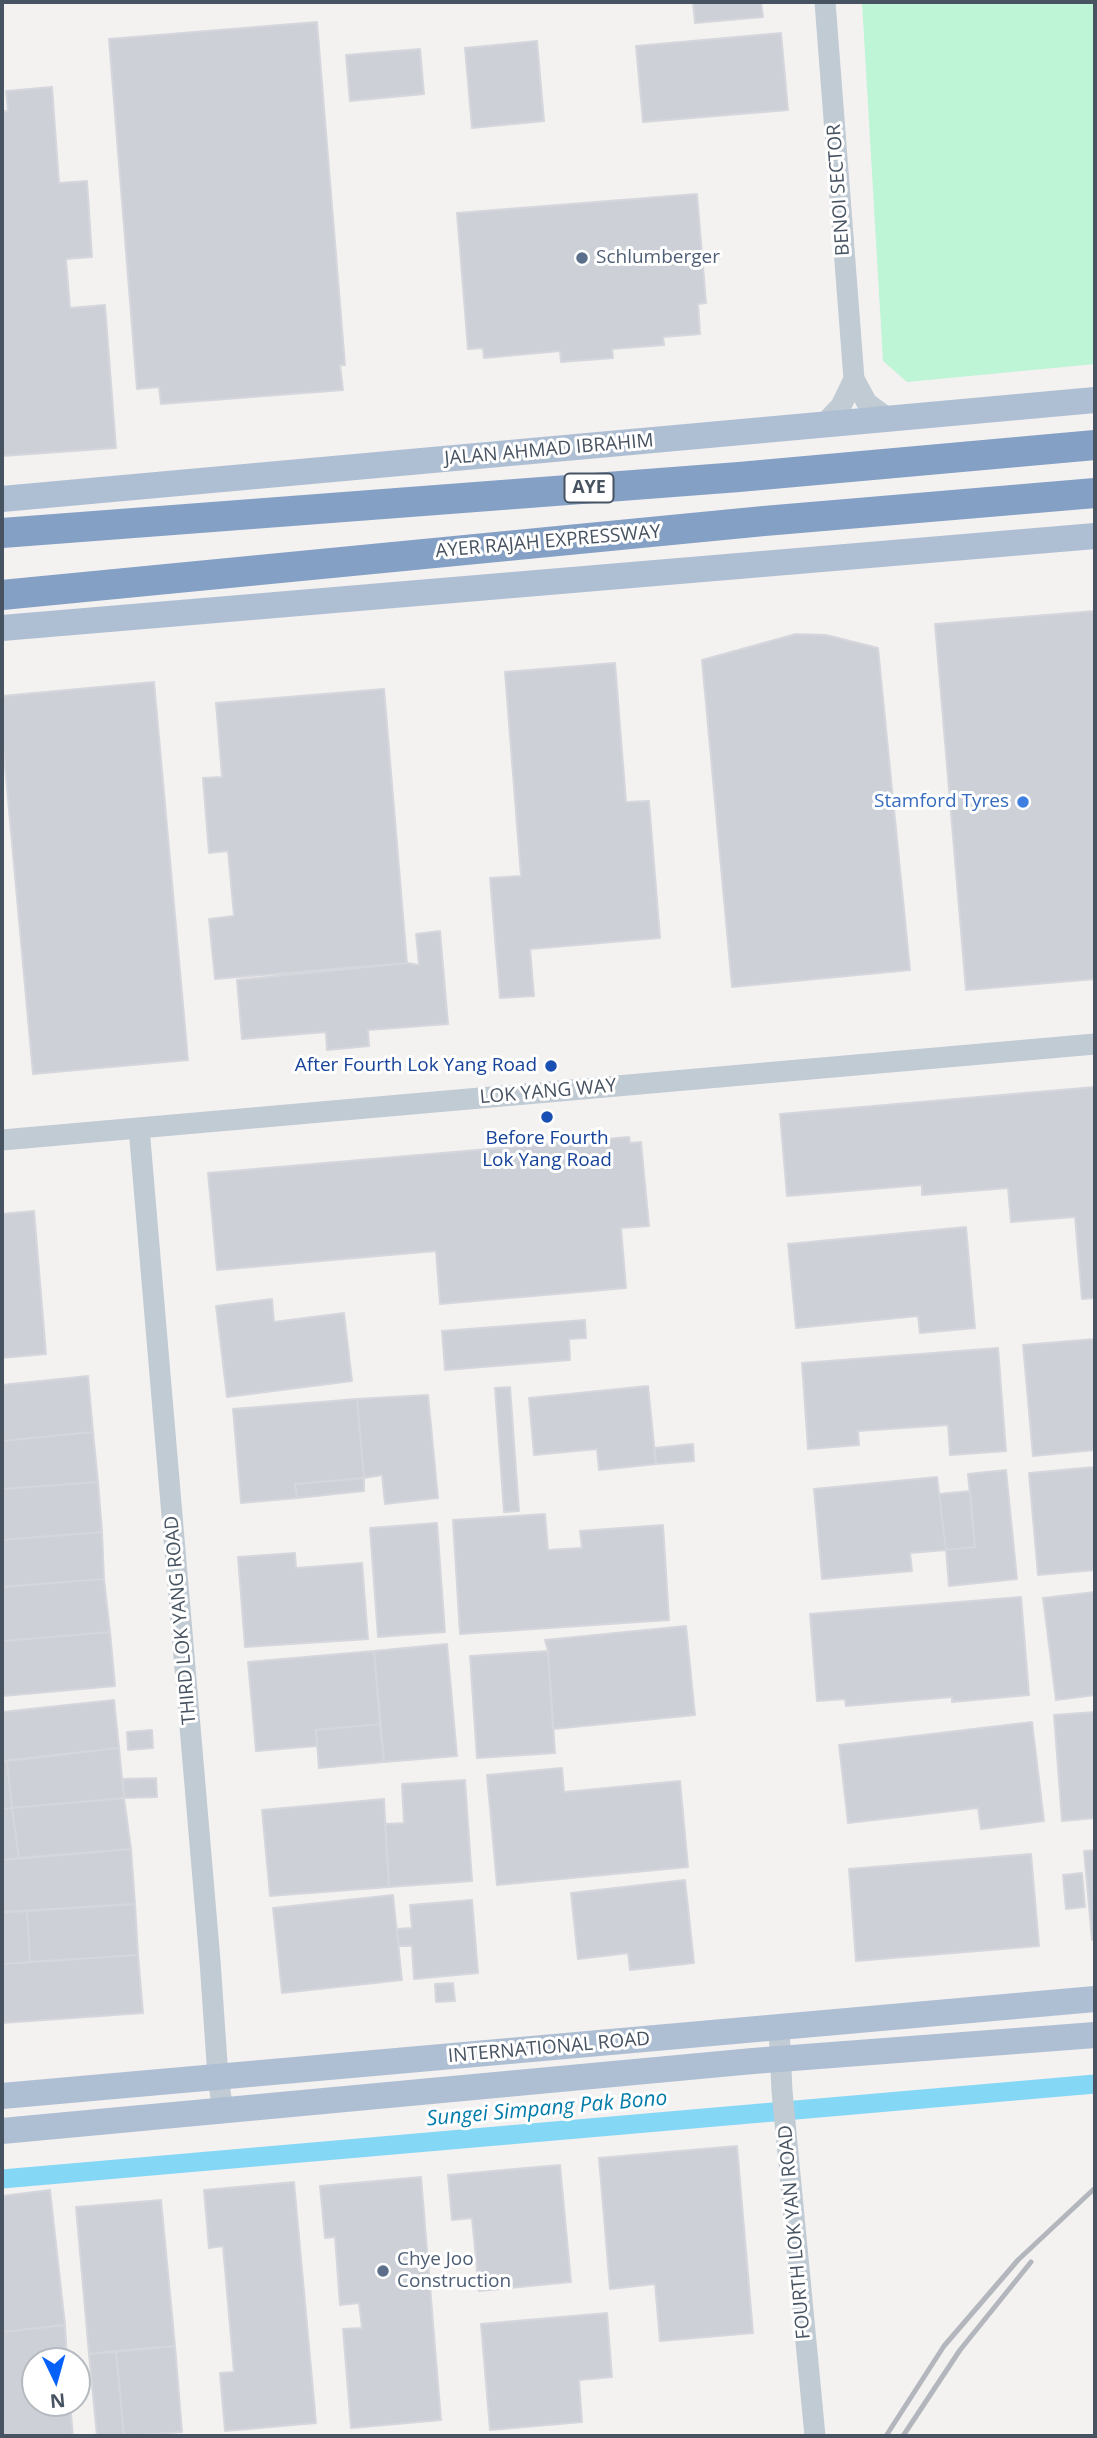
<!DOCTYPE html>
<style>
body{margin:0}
#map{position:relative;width:1097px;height:2438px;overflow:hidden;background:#f4f1f1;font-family:"Open Sans",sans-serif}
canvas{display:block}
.frame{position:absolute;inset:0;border:4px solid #475361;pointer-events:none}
.north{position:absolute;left:21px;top:2347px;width:70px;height:70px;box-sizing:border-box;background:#fff;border:2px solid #b5bac0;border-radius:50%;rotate:175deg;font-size:19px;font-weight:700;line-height:28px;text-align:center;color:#475361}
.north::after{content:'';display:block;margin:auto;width:24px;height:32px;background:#0561fa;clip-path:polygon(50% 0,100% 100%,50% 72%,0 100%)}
</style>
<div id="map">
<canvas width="1097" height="2438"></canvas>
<div class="frame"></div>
<div class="north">N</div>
</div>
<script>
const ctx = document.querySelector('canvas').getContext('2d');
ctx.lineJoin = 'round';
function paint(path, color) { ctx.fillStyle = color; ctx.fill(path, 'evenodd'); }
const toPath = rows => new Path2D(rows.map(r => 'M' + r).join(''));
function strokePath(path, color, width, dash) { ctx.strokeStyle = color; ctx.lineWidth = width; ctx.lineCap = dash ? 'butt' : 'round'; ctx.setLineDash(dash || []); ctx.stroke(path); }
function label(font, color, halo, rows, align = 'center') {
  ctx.font = font + ' "Open Sans",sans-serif'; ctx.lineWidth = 6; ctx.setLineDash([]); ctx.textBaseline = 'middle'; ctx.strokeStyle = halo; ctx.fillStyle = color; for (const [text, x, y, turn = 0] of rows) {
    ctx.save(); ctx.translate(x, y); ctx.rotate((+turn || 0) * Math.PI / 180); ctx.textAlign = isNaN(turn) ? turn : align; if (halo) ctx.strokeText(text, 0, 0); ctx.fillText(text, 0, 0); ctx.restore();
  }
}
const green = toPath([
 [862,2,1095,2,1095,364,907,382,883,361]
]);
const canal = toPath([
 [2,2179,1095,2084]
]);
const building = toPath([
 [693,2,761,2,763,17,695,23,693,2],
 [317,22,345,365,340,365,343,390,161,404,159,387,137,389,109,39,317,22],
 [781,33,788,110,643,122,636,46,781,33],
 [537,41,544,121,472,128,465,48,537,41],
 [420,49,424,94,350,101,346,55,420,49],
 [52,87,59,183,87,181,92,257,66,259,70,308,105,305,116,448,2,456,2,111,8,111,6,91,52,87],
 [697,194,706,303,698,304,700,334,663,337,664,345,612,349,613,358,561,362,560,351,484,358,483,348,468,349,457,213,697,194],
 [1095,611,1095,979,966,990,935,624,1095,611],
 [796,634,826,635,878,648,910,970,732,987,702,660,796,634],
 [615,663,626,802,649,801,660,938,530,949,534,996,500,998,490,878,521,876,505,672,615,663],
 [154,682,188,1060,33,1074,2,733,2,696,154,682],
 [384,689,407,963,215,979,209,919,234,916,228,851,209,853,203,778,222,777,216,703,384,689],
 [440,931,448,1024,368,1030,369,1046,327,1050,326,1032,242,1039,237,980,407,963,419,965,416,934,440,931],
 [1095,1087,1095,1298,1082,1299,1075,1217,1011,1222,1008,1188,922,1195,922,1185,787,1196,780,1114,1095,1087],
 [629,1137,630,1143,641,1142,649,1226,621,1228,626,1288,440,1304,436,1251,217,1270,208,1173,629,1137],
 [34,1211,46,1354,2,1358,2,1214,34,1211],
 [966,1227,975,1328,920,1333,918,1316,796,1328,788,1244,966,1227],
 [272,1299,274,1322,344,1313,352,1381,227,1397,216,1306,272,1299],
 [585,1320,586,1338,569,1339,570,1360,445,1370,442,1331,585,1320],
 [1095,1339,1095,1450,1033,1456,1023,1345,1095,1339],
 [998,1348,1006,1451,950,1455,948,1425,858,1431,859,1445,808,1449,802,1363,998,1348],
 [88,1376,93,1432,2,1441,2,1385,88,1376],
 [648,1386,656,1464,599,1470,597,1449,534,1455,529,1398,648,1386],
 [510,1387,519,1511,504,1512,495,1388,510,1387],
 [428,1395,438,1498,385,1504,382,1475,364,1478,357,1399,428,1395],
 [357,1399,364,1478,295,1484,297,1498,241,1503,233,1409,357,1399],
 [93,1432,98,1482,2,1489,2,1441,93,1432],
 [693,1444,694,1461,656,1464,654,1448,693,1444],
 [1095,1467,1095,1570,1038,1575,1029,1473,1095,1467],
 [1006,1470,1017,1579,949,1586,946,1550,975,1547,968,1474,1006,1470],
 [937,1477,946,1550,910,1553,912,1571,822,1579,814,1489,937,1477],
 [364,1478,364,1491,297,1498,295,1484,364,1478],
 [98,1482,102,1532,2,1540,2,1489,98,1482],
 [970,1491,975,1547,946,1550,939,1494,970,1491],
 [545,1514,548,1550,582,1548,580,1531,663,1525,669,1620,460,1634,453,1520,545,1514],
 [437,1523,445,1632,378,1637,370,1528,437,1523],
 [102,1532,104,1579,2,1587,2,1540,102,1532],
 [295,1553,296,1568,362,1563,368,1639,245,1647,238,1557,295,1553],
 [104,1579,110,1632,2,1641,2,1587,104,1579],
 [1095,1592,1095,1695,1056,1700,1043,1598,1095,1592],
 [1021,1597,1029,1695,952,1702,952,1697,846,1706,845,1699,817,1701,810,1614,1021,1597],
 [686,1626,695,1715,553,1729,548,1651,545,1640,686,1626],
 [110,1632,115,1686,3,1696,2,1641,110,1632],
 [447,1644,457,1756,384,1762,374,1651,447,1644],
 [374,1651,380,1724,316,1730,317,1746,256,1751,248,1662,374,1651],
 [548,1651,555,1753,477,1758,470,1656,548,1651],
 [114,1700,119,1748,2,1761,2,1712,114,1700],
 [1095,1712,1095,1818,1062,1821,1054,1715,1095,1712],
 [1032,1722,1044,1821,981,1829,978,1808,848,1823,839,1745,1032,1722],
 [380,1724,384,1762,319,1768,316,1730,380,1724],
 [152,1730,153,1748,128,1750,127,1732,152,1730],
 [119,1748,124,1798,12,1808,7,1761,119,1748],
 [2,1761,7,1761,12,1808,2,1809,2,1761],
 [562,1768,564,1792,680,1781,688,1867,497,1885,487,1775,562,1768],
 [156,1778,157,1797,124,1798,123,1779,156,1778],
 [465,1780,472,1881,389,1887,385,1824,404,1823,402,1784,465,1780],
 [124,1798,131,1849,19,1858,12,1808,124,1798],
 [384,1799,389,1887,270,1896,262,1810,384,1799],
 [12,1808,19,1858,2,1860,2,1809,12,1808],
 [131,1849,135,1904,2,1912,2,1860,131,1849],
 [1095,1850,1095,1940,1092,1940,1084,1851,1095,1850],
 [1031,1854,1039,1946,856,1961,849,1869,1031,1854],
 [1082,1873,1085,1907,1066,1909,1063,1875,1082,1873],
 [685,1880,694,1963,630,1970,628,1953,578,1959,571,1893,685,1880],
 [393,1895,402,1980,282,1993,273,1908,393,1895],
 [472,1900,478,1973,414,1979,412,1946,399,1946,397,1929,412,1928,410,1905,472,1900],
 [135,1904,138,1955,30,1962,27,1911,135,1904],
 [27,1911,30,1962,2,1964,2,1912,27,1911],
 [138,1955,143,2013,2,2023,2,1964,138,1955],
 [453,1983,455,2001,436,2002,435,1984,453,1983],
 [737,2146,753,2333,660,2341,655,2284,610,2289,599,2158,737,2146],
 [560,2165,571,2282,479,2291,472,2218,452,2220,448,2175,560,2165],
 [421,2177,441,2420,351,2428,343,2329,362,2328,359,2303,340,2305,335,2237,325,2238,320,2186,421,2177],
 [294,2182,316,2423,225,2431,220,2373,234,2372,223,2246,209,2248,204,2190,294,2182],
 [50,2190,65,2325,2,2332,2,2196,50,2190],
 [161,2200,175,2346,89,2354,76,2207,161,2200],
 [607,2313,612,2377,579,2380,582,2422,490,2430,481,2324,607,2313],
 [65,2325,67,2361,35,2361,35,2403,70,2403,73,2436,2,2436,2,2332,65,2325],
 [175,2346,182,2432,124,2436,116,2351,175,2346],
 [116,2351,124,2436,97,2436,89,2354,116,2351]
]);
const minor = toPath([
 [825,2,854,379,867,403,890,420],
 [823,425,841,406,854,379],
 [139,1128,210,1961,218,2077,223,2112],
 [2,1140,1095,1044],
 [779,2027,782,2091,815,2436]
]);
const major = toPath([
 [2,499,1095,400],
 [2,628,1095,536],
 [2,2096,1095,1999],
 [2,2131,753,2061,1095,2035]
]);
const highway = toPath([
 [2,533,739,477,1095,445],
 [2,595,764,521,1095,493]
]);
const rail = toPath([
 [886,2436,944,2346,1018,2260,1095,2188],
 [903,2436,960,2350,1031,2262]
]);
const markers = [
 [582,258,7,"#5c6f8a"],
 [1023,802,7,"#3f7fe0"],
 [551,1066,7,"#1a4fb4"],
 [547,1117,7,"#1a4fb4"],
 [383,2271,7,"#5c6f8a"]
];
const shields = [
 [589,488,49]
];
const shieldNames = [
 ["AYE",589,488]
];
const streetNames = [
 ["BENOI SECTOR",839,190,-94],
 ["JALAN AHMAD IBRAHIM",549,450,-5],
 ["AYER RAJAH EXPRESSWAY",548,542,-5],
 ["LOK YANG WAY",548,1092,-5],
 ["THIRD LOK YANG ROAD",181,1620,-95],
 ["INTERNATIONAL ROAD",549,2048,-5],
 ["FOURTH LOK YAN ROAD",795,2232,-95]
];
const serviceNames = [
 ["Schlumberger",596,258],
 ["Chye Joo",397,2260],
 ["Construction",397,2282]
];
const shopNames = [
 ["Stamford Tyres",1009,802]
];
const transitNames = [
 ["After Fourth Lok Yang Road",537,1066],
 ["Before Fourth",547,1139,"center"],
 ["Lok Yang Road",547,1161,"center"]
];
const waterNames = [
 ["Sungei Simpang Pak Bono",547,2109,-5]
];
paint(green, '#bdf5d6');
strokePath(canal, '#85d7f6', 19);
paint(building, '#cdd0d6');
strokePath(building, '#d5d7dd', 2);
strokePath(minor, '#c1cbd4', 21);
strokePath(major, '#afbfd3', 26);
strokePath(highway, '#84a0c5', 30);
strokePath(rail, '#b3b6bc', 5);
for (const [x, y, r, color] of markers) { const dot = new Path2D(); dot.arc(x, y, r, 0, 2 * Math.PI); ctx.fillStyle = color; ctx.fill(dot); strokePath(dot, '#fff', 2.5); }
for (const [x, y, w] of shields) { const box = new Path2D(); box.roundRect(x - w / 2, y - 14.5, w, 29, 5); ctx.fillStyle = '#fff'; ctx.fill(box); strokePath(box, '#475361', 2); }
label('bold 18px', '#475361', null, shieldNames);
label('19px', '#475361', '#fff', streetNames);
label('19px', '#4e5e75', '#fff', serviceNames, 'left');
label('19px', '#366cbe', '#fff', shopNames, 'right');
label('19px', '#164399', '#fff', transitNames, 'right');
label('italic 21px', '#027caa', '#fff', waterNames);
</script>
